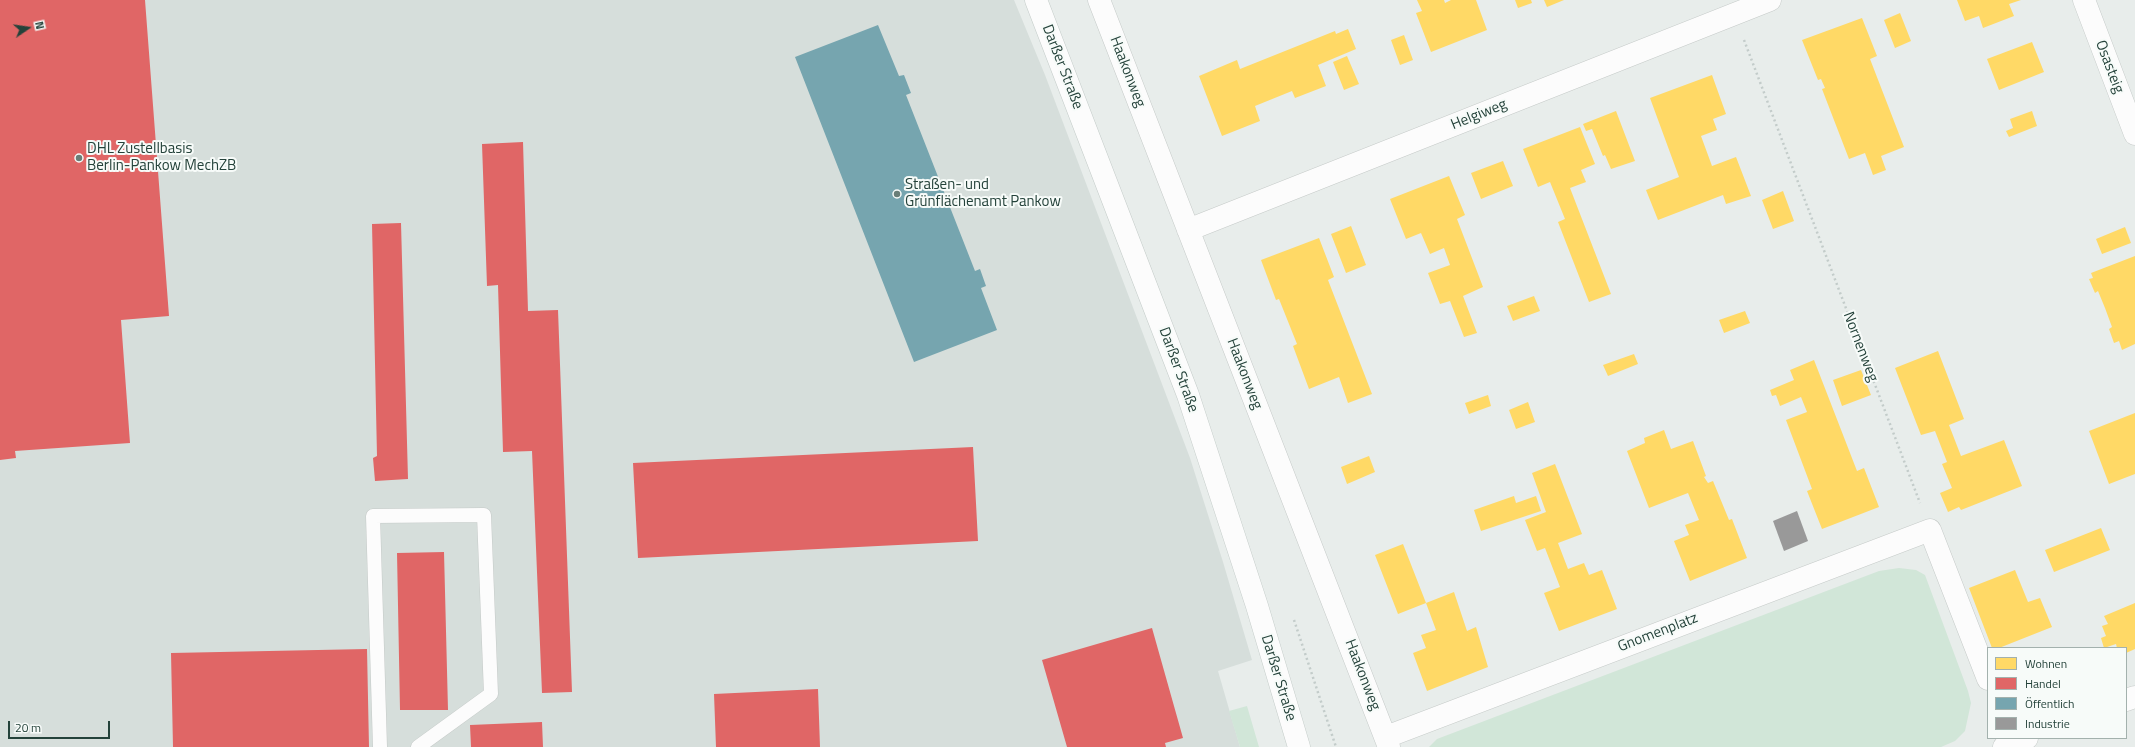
<!DOCTYPE html>
<meta charset="utf-8">
<style>
body{margin:0}
#map{position:relative;width:2135px;height:747px;overflow:hidden;background:#e8edeb;font-family:"Titillium Web",sans-serif}
canvas{display:block}
.legend{position:absolute;left:1987px;top:647px;width:140px;height:92px;box-sizing:border-box;background:#f7fbf9;border:1px solid #a3b1ad;margin:0;padding:5px 7px;list-style:none;font-size:12px;color:#24423a}
.legend li{display:flex;align-items:center;gap:8px;height:20px}
.legend b{width:20px;border:1px solid #a3b1ad}
.north{position:absolute;left:8px;top:8px;width:40px;height:40px;-webkit-text-stroke:3px #f7fbf9;paint-order:stroke;rotate:77deg;font-size:11px;font-weight:700;line-height:16px;text-align:center;color:#24423a}
.north::after{content:'';display:block;margin:auto;width:14px;height:18px;background:#24423a;clip-path:polygon(50% 0,100% 100%,50% 72%,0 100%)}
.scale{position:absolute;left:8px;top:721px;width:102px;height:18px;box-sizing:border-box;border:2px solid #24423a;border-top:0;padding-left:5px;font-size:12px;line-height:14px;white-space:nowrap;color:#24423a;-webkit-text-stroke:3px #f7fbf9;paint-order:stroke}
</style>
<div id="map">
<canvas width="2135" height="747"></canvas>
<ul class="legend">
<li><b style="height:11px;background:#ffd966"></b>Wohnen</li>
<li><b style="height:11px;background:#e06666"></b>Handel</li>
<li><b style="height:11px;background:#76a5af"></b>Öffentlich</li>
<li><b style="height:11px;background:#999"></b>Industrie</li>
</ul>
<div class="north">N</div>
<div class="scale">20 m</div>
</div>
<script>
const ctx = document.querySelector('canvas').getContext('2d');
ctx.lineJoin = 'round';
function paint(path, color) { ctx.fillStyle = color; ctx.fill(path, 'evenodd'); }
const toPath = rows => new Path2D(rows.map(r => 'M' + r).join(''));
function strokePath(path, color, width, dash) { ctx.strokeStyle = color; ctx.lineWidth = width; ctx.lineCap = dash ? 'butt' : 'round'; ctx.setLineDash(dash || []); ctx.stroke(path); }
function label(font, color, halo, rows, align = 'center') {
  ctx.font = font + ' "Titillium Web",sans-serif'; ctx.lineWidth = 4; ctx.setLineDash([]); ctx.textBaseline = 'middle'; ctx.strokeStyle = halo; ctx.fillStyle = color; for (const [text, x, y, turn = 0] of rows) {
    ctx.save(); ctx.translate(x, y); ctx.rotate((+turn || 0) * Math.PI / 180); ctx.textAlign = isNaN(turn) ? turn : align; if (halo) ctx.strokeText(text, 0, 0); ctx.fillText(text, 0, 0); ctx.restore();
  }
}
const built = toPath([
 [0,0,1014,0,1045,75,1190,458,1223,562,1252,660,1218,671,1240,747,0,747]
]);
const green = toPath([
 [1899,568,1916,570,1925,575,1968,691,1971,703,1965,731,1955,741,1941,747,1429,747,1437,739,1879,571],
 [1247,706,1259,747,1240,747,1229,711]
]);
const homes = toPath([
 [1417,0,1444,0,1445,3,1451,0,1476,0,1487,30,1431,52,1416,13,1422,11],
 [1515,0,1531,0,1532,3,1518,8],
 [1544,0,1564,0,1547,7],
 [1957,0,2021,0,2009,4,2014,16,1983,28,1979,16,1965,21],
 [1900,13,1911,41,1895,48,1884,20],
 [1862,18,1877,56,1870,59,1904,147,1881,156,1886,170,1873,175,1865,153,1849,159,1822,89,1825,88,1821,79,1818,80,1802,40],
 [1348,29,1356,49,1318,65,1326,86,1295,98,1292,91,1255,106,1260,121,1222,136,1199,76,1237,60,1240,69,1335,31,1336,34],
 [1404,35,1413,60,1400,65,1391,40],
 [2032,42,2044,72,1999,90,1987,59],
 [1347,56,1359,84,1344,90,1333,62],
 [1712,75,1726,114,1713,119,1717,130,1701,136,1712,166,1736,157,1751,196,1726,204,1723,195,1658,220,1646,190,1679,177,1650,98],
 [1616,111,1635,161,1611,169,1605,155,1603,156,1592,129,1586,131,1583,124],
 [2032,111,2037,126,2009,137,2006,131,2013,128,2010,119],
 [1580,127,1595,164,1581,170,1586,182,1570,188,1611,294,1589,302,1558,222,1565,219,1550,182,1538,187,1523,149],
 [1503,161,1513,186,1481,199,1471,173],
 [1449,176,1465,215,1457,219,1483,287,1463,296,1477,333,1464,337,1450,301,1440,304,1428,273,1450,265,1444,248,1430,254,1421,233,1406,239,1390,199],
 [1783,191,1794,221,1773,229,1762,200],
 [1351,226,1366,265,1346,273,1331,234],
 [2125,227,2131,243,2102,254,2096,239],
 [1319,238,1334,277,1328,280,1372,394,1348,403,1339,377,1309,389,1293,346,1297,344,1279,299,1276,300,1261,260],
 [2135,256,2135,344,2122,350,2119,341,2114,343,2109,329,2112,327,2105,308,2098,291,2095,293,2089,279,2093,278,2091,273],
 [1534,296,1540,311,1513,321,1507,306],
 [1745,311,1750,323,1724,333,1719,320],
 [1938,351,1964,419,1949,425,1961,456,2004,440,2022,486,1961,510,1959,507,1948,512,1940,493,1952,488,1942,464,1947,462,1935,431,1921,435,1895,368],
 [1634,354,1638,364,1608,376,1603,365],
 [1814,360,1857,471,1864,468,1879,507,1822,529,1807,491,1812,489,1786,420,1807,412,1801,397,1780,406,1776,395,1772,396,1770,390,1794,380,1790,370],
 [1861,370,1871,395,1842,406,1833,380],
 [1488,395,1491,406,1469,414,1465,403],
 [1528,402,1535,422,1516,429,1509,410],
 [2135,413,2135,474,2109,484,2089,431],
 [1664,430,1671,449,1693,441,1706,476,1704,477,1708,483,1713,481,1729,520,1732,519,1747,558,1690,581,1674,541,1689,535,1685,525,1699,520,1688,493,1649,508,1627,451,1645,443,1644,438],
 [1369,456,1375,472,1347,484,1341,467],
 [1555,464,1582,534,1558,543,1568,569,1584,563,1589,575,1602,570,1617,609,1559,631,1544,593,1560,587,1545,548,1537,551,1525,520,1546,512,1532,473],
 [1514,496,1516,503,1536,496,1541,511,1481,531,1474,510],
 [2101,528,2110,550,2054,572,2045,550],
 [1403,544,1426,603,1398,614,1375,555],
 [2015,570,2028,602,2040,598,2052,627,1999,648,1992,648,1969,588],
 [1454,592,1467,631,1476,627,1488,667,1427,691,1413,653,1426,648,1421,635,1436,630,1426,603],
 [2135,603,2135,649,2126,653,2126,648,2117,648,2116,644,2104,648,2101,638,2106,636,2102,626,2108,624,2104,616]
]);
const shops = toPath([
 [0,0,145,0,169,316,121,320,130,443,15,451,16,458,0,460],
 [523,142,528,311,558,310,572,692,542,693,532,451,503,452,498,285,487,286,482,144],
 [401,223,408,479,375,481,373,458,377,456,372,224],
 [973,447,978,541,638,558,633,463],
 [444,552,448,710,400,710,397,553],
 [1152,628,1183,738,1165,743,1166,747,1067,747,1042,660],
 [367,649,369,747,173,747,171,653],
 [818,689,820,747,716,747,714,694],
 [542,722,543,747,471,747,470,725]
]);
const public = toPath([
 [878,25,899,76,904,75,911,93,906,95,975,271,980,269,986,286,981,288,997,330,914,362,795,57]
]);
const industry = toPath([
 [1797,511,1808,541,1784,551,1773,521]
]);
const path = toPath([
 [1744,40,1920,503],
 [1294,620,1336,747]
]);
const service = toPath([
 [380,747,373,516,484,515,491,694,418,747]
]);
const minor = toPath([
 [1099,0,1389,747],
 [2084,0,2135,134],
 [1188,230,1770,0],
 [2126,700,2135,697],
 [1386,737,1930,530,1988,679],
 [2004,747,2027,738]
]);
const secondary = toPath([
 [1036,0,1188,395,1257,606,1299,747]
]);
const markers = [
 [79,158,4,"#697e78"],
 [897,194,4,"#697e78"]
];
const streetNames = [
 ["Darßer Straße",1062,67,69],
 ["Osasteig",2109,67,69],
 ["Haakonweg",1127,72,69],
 ["Helgiweg",1479,115,-22],
 ["Nornenweg",1860,347,69],
 ["Darßer Straße",1178,370,70],
 ["Haakonweg",1244,374,69],
 ["Gnomenplatz",1658,633,-21],
 ["Haakonweg",1362,675,69],
 ["Darßer Straße",1278,678,73]
];
const poiNames = [
 ["DHL Zustellbasis",87,149],
 ["Berlin-Pankow MechZB",87,166],
 ["Straßen- und",905,185],
 ["Grünflächenamt Pankow",905,202]
];
paint(built, '#d6dedb');
paint(green, '#d1e6d8');
paint(homes, '#ffd966');
paint(shops, '#e06666');
paint(public, '#76a5af');
paint(industry, '#999');
strokePath(service, '#c5cac8', 15);
strokePath(minor, '#c5cac8', 23);
strokePath(secondary, '#c3cbc8', 23);
strokePath(path, '#c3ccca', 2.5, [2, 3]);
strokePath(service, '#fcfcfc', 14);
strokePath(minor, '#fcfcfc', 22);
strokePath(secondary, '#fcfcfc', 22);
for (const [x, y, r, color] of markers) { const dot = new Path2D(); dot.arc(x, y, r, 0, 2 * Math.PI); ctx.fillStyle = color; ctx.fill(dot); strokePath(dot, '#f7fbf9', 1.5); }
label('15px', '#24423a', '#f7fbf9', streetNames);
label('15px', '#24423a', '#f7fbf9', poiNames, 'left');
</script>
